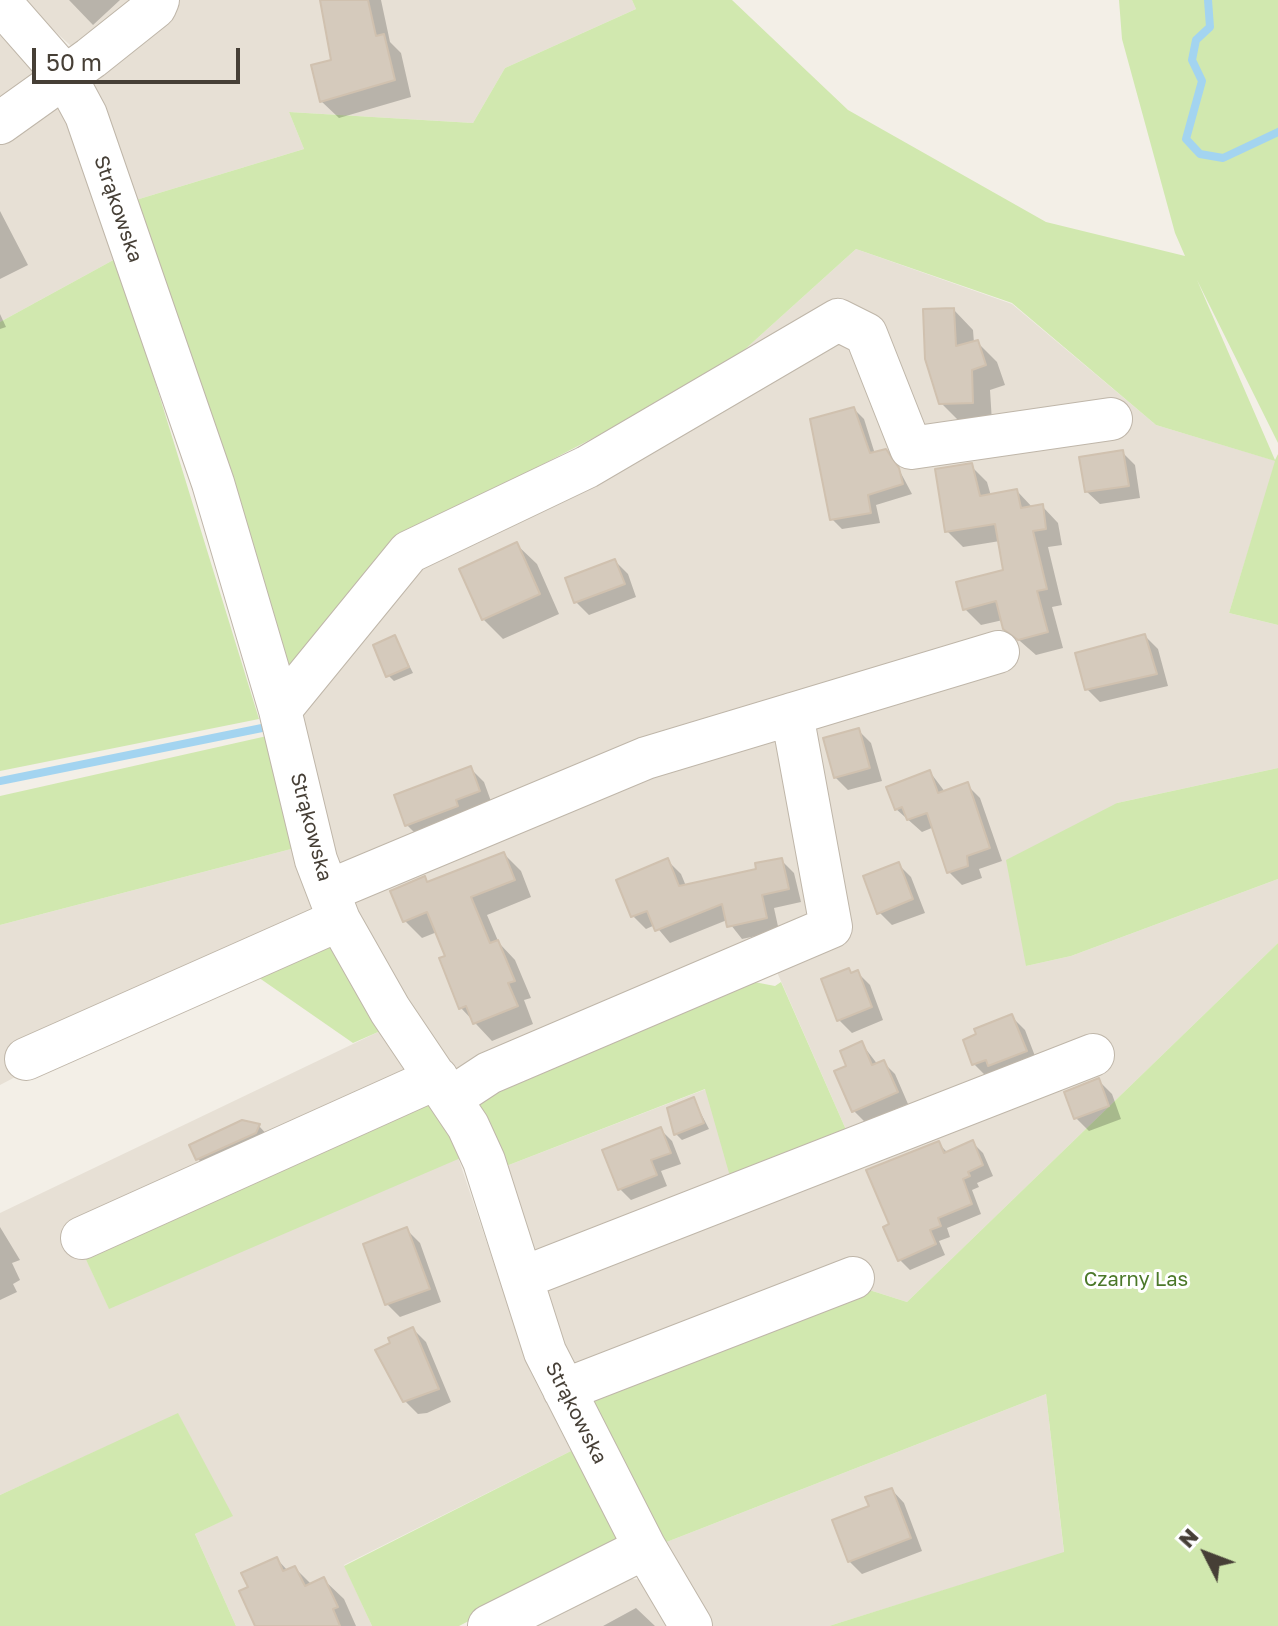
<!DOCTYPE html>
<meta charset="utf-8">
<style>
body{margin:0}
#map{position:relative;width:1278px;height:1626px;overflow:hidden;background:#f3efe7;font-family:"Golos Text",sans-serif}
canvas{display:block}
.north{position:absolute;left:1166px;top:1514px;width:80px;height:80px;-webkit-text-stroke:6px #fff;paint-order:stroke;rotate:312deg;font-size:22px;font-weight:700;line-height:32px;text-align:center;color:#463f36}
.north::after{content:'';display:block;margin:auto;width:28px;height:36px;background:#463f36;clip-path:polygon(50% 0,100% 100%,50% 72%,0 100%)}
.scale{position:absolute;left:32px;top:48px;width:208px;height:36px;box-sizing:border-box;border:4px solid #463f36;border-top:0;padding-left:10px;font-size:24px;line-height:28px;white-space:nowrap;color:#463f36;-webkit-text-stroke:6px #fff;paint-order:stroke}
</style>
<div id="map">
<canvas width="1278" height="1626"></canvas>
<div class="north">N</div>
<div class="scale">50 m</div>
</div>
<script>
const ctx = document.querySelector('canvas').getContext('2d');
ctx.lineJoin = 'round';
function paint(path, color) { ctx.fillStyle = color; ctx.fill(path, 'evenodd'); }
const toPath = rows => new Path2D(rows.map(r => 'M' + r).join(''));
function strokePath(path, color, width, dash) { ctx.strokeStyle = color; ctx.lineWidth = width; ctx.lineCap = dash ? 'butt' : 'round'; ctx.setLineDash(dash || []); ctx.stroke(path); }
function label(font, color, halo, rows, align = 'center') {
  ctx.font = font + ' "Golos Text",sans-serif'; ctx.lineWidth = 6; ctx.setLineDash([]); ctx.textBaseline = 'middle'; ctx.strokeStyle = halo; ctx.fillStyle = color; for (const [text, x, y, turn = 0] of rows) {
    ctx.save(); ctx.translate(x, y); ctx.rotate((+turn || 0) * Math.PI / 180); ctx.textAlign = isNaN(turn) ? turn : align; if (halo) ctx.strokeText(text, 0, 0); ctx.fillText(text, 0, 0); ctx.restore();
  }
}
const residential = toPath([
 [20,0,632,0,636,9,505,68,473,123,289,112,304,149,126,203,80,54],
 [0,35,49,88,0,117],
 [76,93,117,258,0,322,0,142],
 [856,249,1012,304,1156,425,1276,461,1229,613,1278,625,1278,768,1117,803,1026,966,1071,956,1278,879,1278,943,907,1302,863,1288,574,1375,501,1168,706,1089,847,1132,773,963,457,1079,339,897,296,730,312,696,413,565,742,352],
 [295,848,324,916,0,1085,0,925],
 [378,1032,418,1074,74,1234,109,1308,458,1157,530,1371,571,1451,344,1565,372,1626,236,1626,195,1534,232,1516,178,1414,0,1495,0,1213],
 [1046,1394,1064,1553,829,1626,711,1626,664,1543],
 [620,1578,646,1580,673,1626,527,1626]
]);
const green = toPath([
 [632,0,732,0,848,110,1046,222,1185,256,1175,233,1122,39,1119,0,1278,0,1278,443,1197,280,1275,460,1278,454,1278,625,1229,613,1275,461,1156,425,1012,303,856,249,742,352,732,366,449,513,289,669,126,203,304,149,289,112,473,123,505,68,636,9],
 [117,258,259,719,0,771,0,322],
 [267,736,295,848,0,925,0,796],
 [1278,768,1278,879,1071,956,1026,966,1006,860,1117,803],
 [323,933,418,1074,378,1032,353,1043,255,975],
 [1278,943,1278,1626,829,1626,1064,1552,1046,1394,664,1543,585,1391,863,1288,907,1302],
 [749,981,775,986,781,982,847,1132,731,1180,705,1089,501,1168,474,1112,478,1094],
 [430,1095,470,1154,109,1309,81,1249],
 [178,1413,233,1516,195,1534,236,1626,0,1626,0,1495],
 [571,1451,623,1526,616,1546,459,1626,372,1626,344,1566]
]);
const shadow = toPath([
 [69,0,120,0,93,25],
 [321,0,381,0,390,42,401,53,411,97,339,118,321,101,333,62],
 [0,211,28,265,0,279],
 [954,310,973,330,974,343,977,342,997,362,1005,385,990,390,992,422,961,423,941,403],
 [0,314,6,327,0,329],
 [854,409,864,419,875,454,885,451,895,462,912,494,876,505,880,523,842,529,832,519],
 [1122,452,1135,465,1140,498,1100,504,1086,491],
 [971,466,987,482,991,496,1017,491,1033,508,1042,506,1058,523,1062,545,1048,547,1062,605,1052,607,1063,648,1036,655,1005,628,1003,620,981,625,965,609,1005,571,1000,541,963,547,947,531],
 [517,545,537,564,559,614,503,639,483,619],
 [615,561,628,574,636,597,589,615,576,602],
 [1145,636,1158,649,1168,686,1100,702,1087,689],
 [395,637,413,673,394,681,388,675],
 [858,730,871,743,882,781,848,790,835,777],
 [471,769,484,782,492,804,420,838,407,825],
 [930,772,945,792,967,785,980,798,1002,861,979,869,982,878,962,885,949,872,934,827,922,832,896,809],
 [504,854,521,871,531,897,487,915,499,943,515,960,531,998,524,1000,533,1024,492,1041,461,1008,437,932,422,938,405,921,425,879,429,883],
 [781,860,794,873,801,902,774,908,779,931,742,939,727,920,670,943,655,925,646,929,633,916,668,861,681,874,686,886,759,870],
 [898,864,911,877,925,913,892,925,879,912],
 [857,972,870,985,883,1020,852,1033,839,1020,823,980],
 [1012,1017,1025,1030,1038,1064,987,1077,974,1064,965,1041],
 [862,1044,878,1065,883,1062,895,1074,908,1104,865,1122,854,1111,849,1067],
 [1099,1081,1112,1094,1121,1119,1089,1131,1076,1118],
 [694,1100,709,1129,682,1140,676,1134],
 [259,1126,271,1139,211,1172,198,1159],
 [660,1129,672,1141,681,1164,661,1171,667,1186,631,1200,620,1189],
 [938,1143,949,1154,973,1143,983,1153,993,1176,977,1183,979,1187,972,1190,981,1214,947,1228,950,1237,939,1241,945,1255,910,1270,900,1260,892,1225],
 [0,1227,20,1260,12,1263,20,1280,13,1284,17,1292,0,1300],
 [407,1230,420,1243,441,1302,400,1317,387,1304],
 [413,1329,426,1342,451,1402,427,1413,418,1414,405,1401],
 [892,1490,904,1503,922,1551,862,1574,849,1561,871,1508],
 [277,1559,288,1571,295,1568,312,1585,324,1580,344,1599,356,1626,255,1626,250,1588],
 [636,1608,655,1626,603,1626]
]);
const stream = toPath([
 [1208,0,1210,27,1196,40,1192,60,1202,81,1186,139,1200,154,1223,158,1278,132],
 [0,781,262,728]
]);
const building = toPath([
 [320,0,368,0,376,36,384,34,395,80,320,102,311,65,331,60,320,0],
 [954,308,956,346,978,340,986,365,972,370,973,403,939,404,925,359,923,309,954,308],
 [854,407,870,453,886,449,899,468,903,484,868,495,871,513,830,520,810,419,854,407],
 [1123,450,1129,486,1085,492,1079,457,1123,450],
 [972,463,980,496,1017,489,1021,508,1043,504,1046,529,1033,531,1047,589,1037,591,1048,632,1018,640,1003,629,996,601,963,610,956,582,1003,570,995,524,945,532,935,469,972,463],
 [517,542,540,594,482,620,459,569,517,542],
 [615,559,625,584,574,603,565,578,615,559],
 [1145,634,1157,674,1085,690,1075,653,1145,634],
 [395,635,409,667,386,677,373,645,395,635],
 [859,728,870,768,834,778,823,738,859,728],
 [471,766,480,791,456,800,458,806,405,826,394,795,471,766],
 [930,770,938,793,968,782,990,848,967,856,968,866,947,873,927,813,907,820,902,807,895,810,886,787,930,770],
 [504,852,515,880,471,897,490,943,498,940,515,981,508,983,518,1006,473,1024,466,1006,459,1009,439,958,445,956,427,912,403,922,390,891,425,876,427,882,504,852],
 [668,858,679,886,756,869,755,863,782,858,789,889,762,895,767,918,727,927,722,904,655,931,647,911,631,917,616,880,668,858],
 [899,862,913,899,877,914,863,876,899,862],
 [849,968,851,973,858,970,872,1007,837,1021,821,979,849,968],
 [1012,1014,1027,1051,988,1066,986,1060,972,1065,963,1040,976,1034,974,1029,1012,1014],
 [862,1041,872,1065,884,1060,898,1092,852,1112,834,1071,846,1066,840,1051,862,1041],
 [1099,1078,1109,1106,1074,1119,1064,1092,1099,1078],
 [694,1097,704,1123,674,1135,667,1108,694,1097],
 [242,1120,260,1124,256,1133,196,1160,189,1145,242,1120],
 [661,1127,671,1153,651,1160,657,1175,618,1190,602,1150,661,1127],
 [973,1140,983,1165,968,1172,970,1176,963,1179,972,1204,938,1218,941,1226,930,1230,936,1244,898,1261,883,1227,889,1224,866,1170,939,1141,944,1153,973,1140],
 [407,1227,430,1289,385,1305,363,1244,407,1227],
 [413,1327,439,1389,403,1402,375,1350,390,1343,388,1338,413,1327],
 [892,1488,911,1538,848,1562,832,1520,869,1506,865,1497,892,1488],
 [277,1557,283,1571,295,1566,305,1586,324,1577,338,1607,333,1609,340,1626,255,1626,239,1591,248,1587,241,1573,277,1557]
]);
const minor = toPath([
 [0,2,65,76,86,115,213,483,280,710,316,860,339,920,390,1010,468,1126,484,1161,545,1352,645,1548,691,1626],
 [0,123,91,58,155,7,158,0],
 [280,710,409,552,587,467,838,320,866,334,911,448,1111,419],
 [328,891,646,758,998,652],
 [26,1059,339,920],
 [451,1098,489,1073,831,927,792,714],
 [82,1238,437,1078],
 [522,1278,1093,1055],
 [564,1390,853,1278],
 [489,1626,645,1548]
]);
const streetNames = [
 ["Strąkowska",118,209,71],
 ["Strąkowska",311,827,75],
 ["Strąkowska",576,1413,63]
];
const parkNames = [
 ["Czarny Las",1136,1280]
];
paint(residential, '#e7e0d5');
paint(green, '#d1e8af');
paint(shadow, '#0003');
strokePath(stream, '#a3d4f0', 8);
paint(building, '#d5cabc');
strokePath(building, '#d0c1af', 2);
strokePath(minor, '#bfb6a9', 44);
strokePath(minor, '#fff', 42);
label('20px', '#463f36', '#fff', streetNames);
label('20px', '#4b7829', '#fff', parkNames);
</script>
